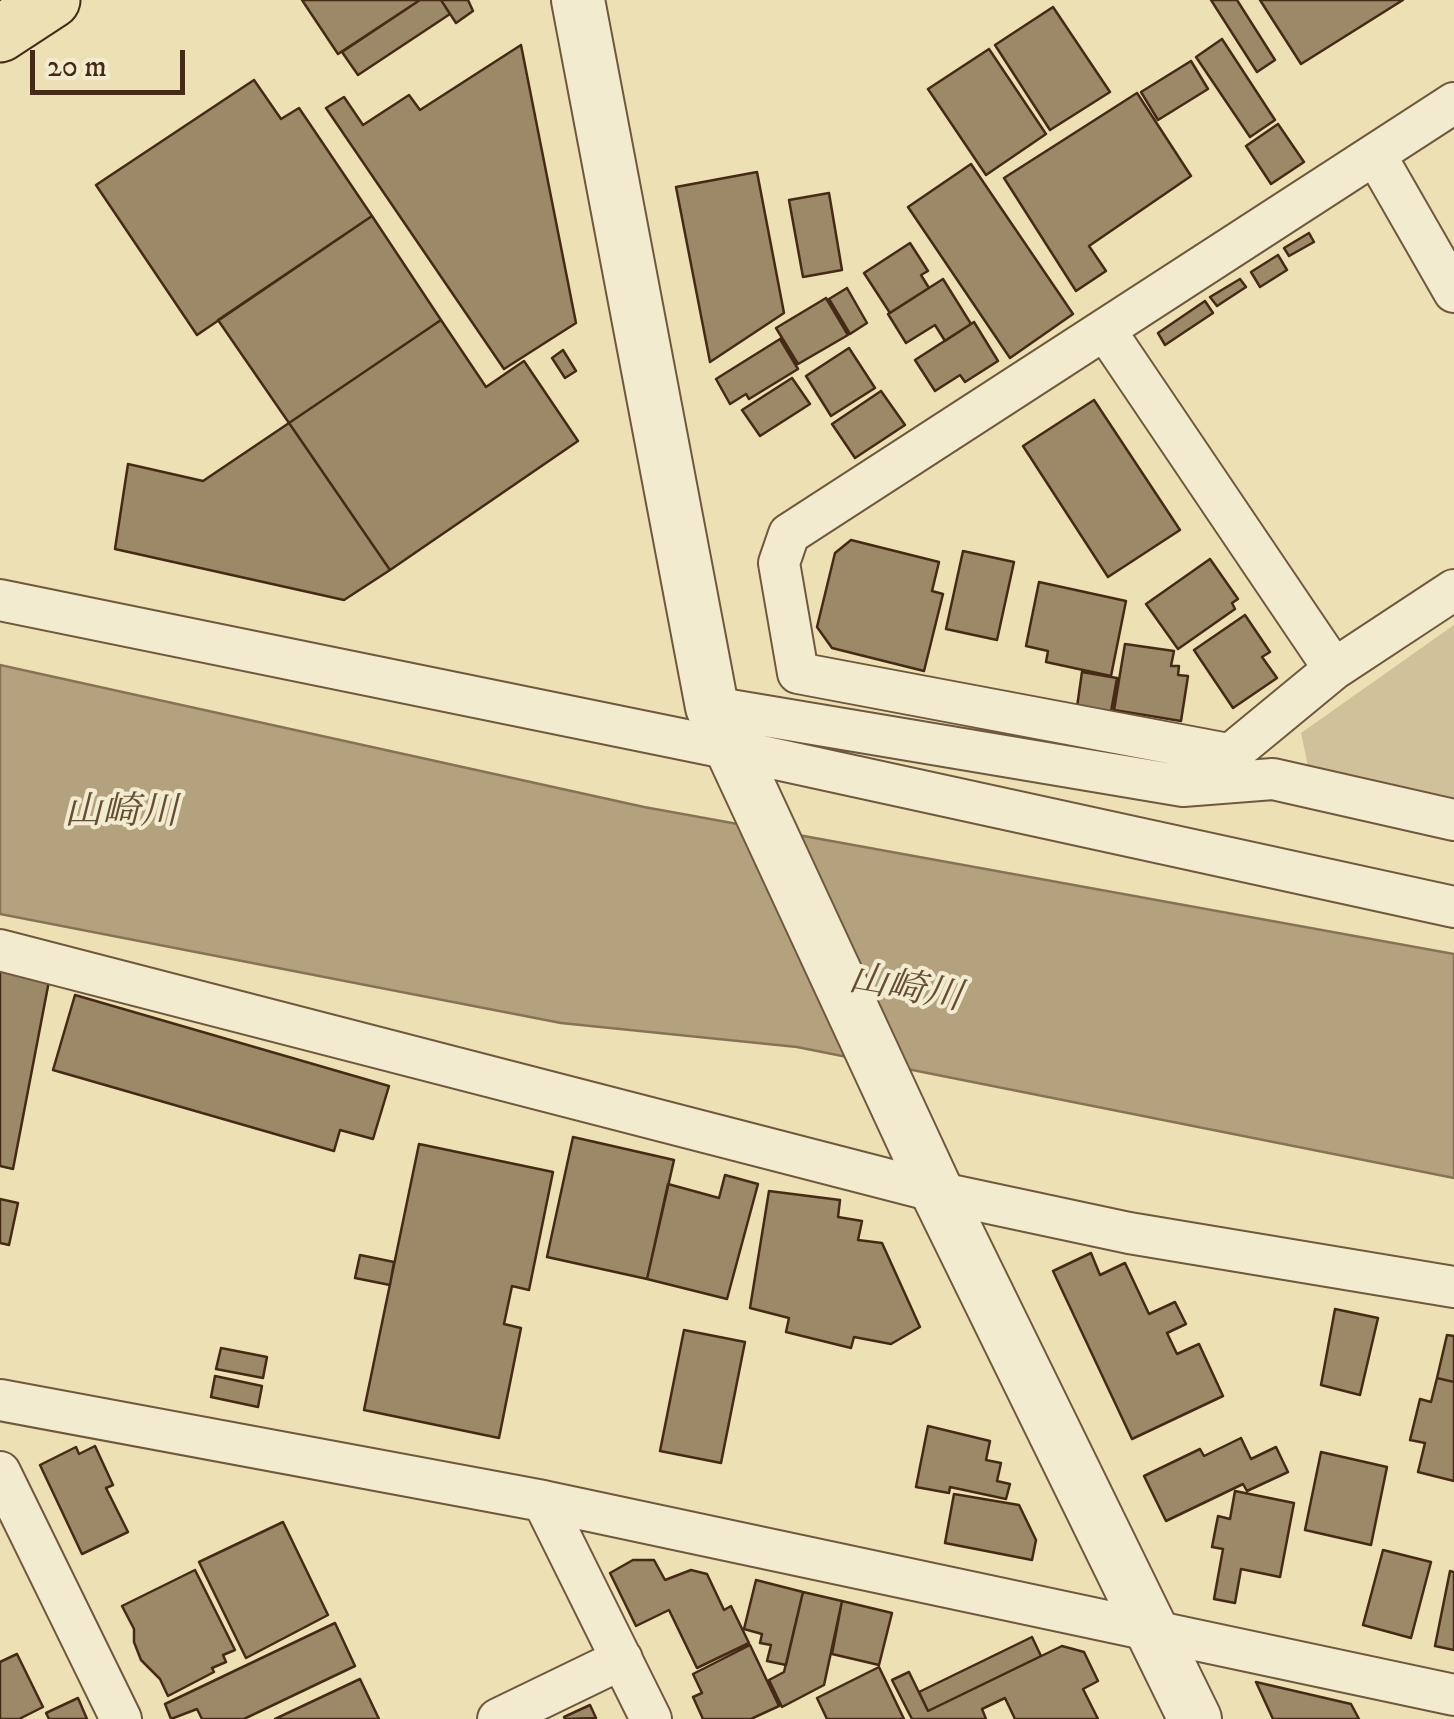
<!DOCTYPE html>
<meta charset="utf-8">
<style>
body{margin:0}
#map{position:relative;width:1454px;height:1719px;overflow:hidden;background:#ede0b5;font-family:"IM FELL DW Pica",serif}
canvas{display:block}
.scale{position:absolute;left:30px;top:50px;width:155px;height:45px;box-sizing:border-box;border:5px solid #452a15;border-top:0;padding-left:12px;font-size:30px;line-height:35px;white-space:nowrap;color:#452a15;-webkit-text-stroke:8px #f3ebcf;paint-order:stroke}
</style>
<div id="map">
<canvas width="1454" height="1719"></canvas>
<div class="scale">20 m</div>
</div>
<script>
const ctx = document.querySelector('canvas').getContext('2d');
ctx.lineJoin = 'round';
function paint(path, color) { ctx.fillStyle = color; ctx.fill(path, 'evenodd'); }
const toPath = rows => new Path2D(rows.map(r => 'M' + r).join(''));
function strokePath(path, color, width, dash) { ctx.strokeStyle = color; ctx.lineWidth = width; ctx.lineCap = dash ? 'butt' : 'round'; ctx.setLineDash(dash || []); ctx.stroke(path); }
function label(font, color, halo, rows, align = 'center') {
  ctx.font = font + ' "IM FELL DW Pica","Noto Serif JP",serif'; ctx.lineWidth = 8; ctx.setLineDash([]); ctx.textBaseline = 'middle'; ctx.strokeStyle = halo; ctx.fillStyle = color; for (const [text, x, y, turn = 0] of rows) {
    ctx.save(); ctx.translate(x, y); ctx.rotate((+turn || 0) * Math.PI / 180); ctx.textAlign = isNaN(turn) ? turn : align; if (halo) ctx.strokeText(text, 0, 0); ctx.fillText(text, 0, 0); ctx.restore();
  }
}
const green = toPath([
 [1454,625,1454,798,1308,766,1301,733]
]);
const water = toPath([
 [0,665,644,807,1454,954,1454,1178,797,1047,561,1023,0,914,0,665]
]);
const building = toPath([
 [302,0,420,0,338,54,302,0],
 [420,0,441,0,450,14,358,75,342,52,420,0],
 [441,0,468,0,473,11,456,23,441,0],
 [1211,0,1237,0,1275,60,1257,72,1211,0],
 [1260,0,1403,0,1301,64,1260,0],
 [1053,7,1110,92,1050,130,995,45,1053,7],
 [1222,39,1275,120,1250,137,1196,57,1222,39],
 [521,45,576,323,504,369,326,108,344,97,363,125,409,95,420,110,521,45],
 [989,49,1046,134,986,175,928,89,989,49],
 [1191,61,1208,89,1158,120,1141,92,1191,61],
 [254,80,281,119,299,108,372,216,197,335,96,185,254,80],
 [1137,93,1191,176,1089,246,1106,271,1076,291,1004,178,1137,93],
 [1278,124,1304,162,1271,184,1246,146,1278,124],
 [971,164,1073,314,1010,358,908,207,971,164],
 [757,172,784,313,710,362,676,187,757,172],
 [829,193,842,270,803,277,789,200,829,193],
 [372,216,441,320,289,423,218,320,372,216],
 [1309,233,1314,242,1289,256,1284,248,1309,233],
 [910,243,928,271,921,275,929,288,890,313,864,273,910,243],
 [1278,255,1287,270,1260,287,1251,272,1278,255],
 [943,279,971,324,945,341,935,325,906,343,888,314,943,279],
 [1240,279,1246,287,1217,306,1210,297,1240,279],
 [847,288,867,323,850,334,829,299,847,288],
 [826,298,848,335,798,364,776,328,826,298],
 [1205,301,1213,313,1165,345,1158,333,1205,301],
 [441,320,486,387,524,361,578,441,390,570,289,423,441,320],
 [974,322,998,361,965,382,960,375,935,391,915,360,974,322],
 [780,339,798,369,749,399,746,394,730,404,716,379,780,339],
 [849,348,875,388,831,416,806,376,849,348],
 [563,350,576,371,565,378,552,358,563,350],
 [792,378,810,404,760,436,742,410,792,378],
 [881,391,905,425,855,458,832,424,881,391],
 [1094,400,1180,530,1108,577,1023,446,1094,400],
 [289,423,390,570,344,600,115,549,128,464,203,481,289,423],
 [851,540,939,562,932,591,943,594,924,671,832,648,817,627,835,553,851,540],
 [963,551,1014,562,997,640,946,629,963,551],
 [1210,559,1238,599,1232,603,1235,609,1178,649,1146,604,1210,559],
 [1039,582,1126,601,1111,676,1046,662,1048,651,1026,646,1039,582],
 [1245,615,1270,652,1262,657,1277,678,1233,708,1194,650,1245,615],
 [1125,644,1174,651,1171,666,1179,666,1178,675,1188,676,1181,721,1114,710,1125,644],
 [1082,672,1117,678,1111,712,1077,707,1082,672],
 [0,971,49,981,13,1169,0,1166,0,971],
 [75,995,389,1086,373,1139,340,1130,334,1151,53,1070,75,995],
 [573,1137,674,1160,647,1279,547,1257,573,1137],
 [419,1144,553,1172,529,1290,512,1286,504,1324,521,1328,499,1438,364,1410,419,1144],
 [725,1175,758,1184,727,1299,647,1279,668,1184,719,1198,725,1175],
 [769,1191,840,1200,838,1217,862,1221,858,1240,882,1243,920,1327,891,1344,854,1337,851,1348,786,1332,789,1318,750,1308,769,1191],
 [0,1199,18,1203,9,1245,0,1243,0,1199],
 [1091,1253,1100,1275,1125,1263,1149,1314,1175,1302,1186,1324,1167,1333,1177,1354,1199,1344,1223,1396,1132,1439,1053,1271,1091,1253],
 [360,1255,394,1262,390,1285,355,1278,360,1255],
 [1335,1309,1378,1318,1360,1395,1321,1385,1335,1309],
 [684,1330,745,1342,721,1463,660,1451,684,1330],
 [1447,1335,1454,1336,1454,1382,1437,1378,1447,1335],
 [221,1348,267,1357,263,1378,216,1369,221,1348],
 [215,1376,262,1386,258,1407,211,1397,215,1376],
 [1437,1378,1454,1382,1454,1481,1418,1472,1425,1443,1410,1440,1420,1399,1431,1402,1437,1378],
 [928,1426,990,1441,986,1460,1001,1463,997,1481,1010,1484,1006,1499,950,1487,949,1493,916,1487,928,1426],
 [1241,1438,1251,1459,1276,1447,1288,1472,1247,1491,1243,1484,1166,1521,1144,1476,1200,1449,1204,1456,1241,1438],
 [95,1446,113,1485,106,1488,128,1532,82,1554,40,1465,76,1447,79,1454,95,1446],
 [1321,1452,1387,1467,1371,1545,1305,1530,1321,1452],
 [1235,1491,1294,1503,1280,1577,1241,1569,1235,1603,1214,1599,1223,1549,1212,1547,1218,1516,1230,1519,1235,1491],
 [954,1494,1019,1505,1036,1540,1032,1560,945,1543,954,1494],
 [283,1522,328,1615,246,1658,199,1562,283,1522],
 [1383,1550,1431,1562,1411,1638,1363,1625,1383,1550],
 [633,1560,654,1560,665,1580,691,1570,707,1574,724,1610,731,1606,749,1643,697,1668,669,1610,636,1626,610,1573,633,1560],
 [195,1570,235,1650,223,1655,226,1662,212,1668,214,1672,168,1696,160,1679,141,1660,134,1642,134,1629,122,1606,195,1570],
 [1450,1571,1454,1572,1454,1650,1435,1646,1450,1571],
 [756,1580,803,1592,786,1665,767,1661,771,1645,760,1643,762,1634,744,1629,756,1580],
 [803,1592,842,1601,824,1685,782,1707,769,1680,784,1672,803,1592],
 [842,1601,892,1613,879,1665,832,1654,842,1601],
 [335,1623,355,1666,244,1719,202,1719,197,1709,171,1719,165,1704,335,1623],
 [1032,1637,1041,1656,928,1711,919,1692,1032,1637],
 [750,1645,779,1706,751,1719,703,1719,693,1697,702,1693,693,1674,750,1645],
 [1062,1646,1084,1652,1098,1681,1083,1689,1098,1719,1015,1719,1005,1698,982,1709,986,1719,912,1719,892,1680,909,1672,928,1711,1062,1646],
 [17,1654,43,1707,19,1719,0,1719,0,1662,17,1654],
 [879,1667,904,1719,827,1719,817,1698,879,1667],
 [360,1679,379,1719,275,1719,360,1679],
 [1256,1682,1351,1704,1359,1719,1273,1719,1256,1682],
 [78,1698,87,1719,49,1719,46,1713,78,1698],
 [590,1705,596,1718,565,1719,564,1717,590,1705]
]);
const minor = toPath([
 [1376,156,1454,292],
 [1105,330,1334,669],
 [0,600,730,749,1454,907],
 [712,707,1183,786,1273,779,1454,820],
 [1228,754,798,673,779,563,789,534,1454,103],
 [1209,772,1334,669,1454,590],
 [0,950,937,1192,1129,1233,1454,1287],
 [0,1400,543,1501,651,1719],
 [0,1472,121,1719],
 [543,1501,1454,1695],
 [498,1719,622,1659]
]);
const tertiary = toPath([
 [578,0,712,707,937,1192,1195,1719]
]);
const trunk = toPath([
 [0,34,52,0]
]);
const waterNames = [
 ["山崎川",121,815],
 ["山崎川",905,991,10]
];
paint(green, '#d0c19a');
paint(water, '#b4a27f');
strokePath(water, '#887255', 2.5);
paint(building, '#9c8968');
strokePath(building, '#452a15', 2.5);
strokePath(minor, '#6f583d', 44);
strokePath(tertiary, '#6f583d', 56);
strokePath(trunk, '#452a15', 59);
strokePath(minor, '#f3ebcf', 40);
strokePath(tertiary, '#f3ebcf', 52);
strokePath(trunk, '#ede0b5', 55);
label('italic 38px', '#664e35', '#f3ebcf', waterNames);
</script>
